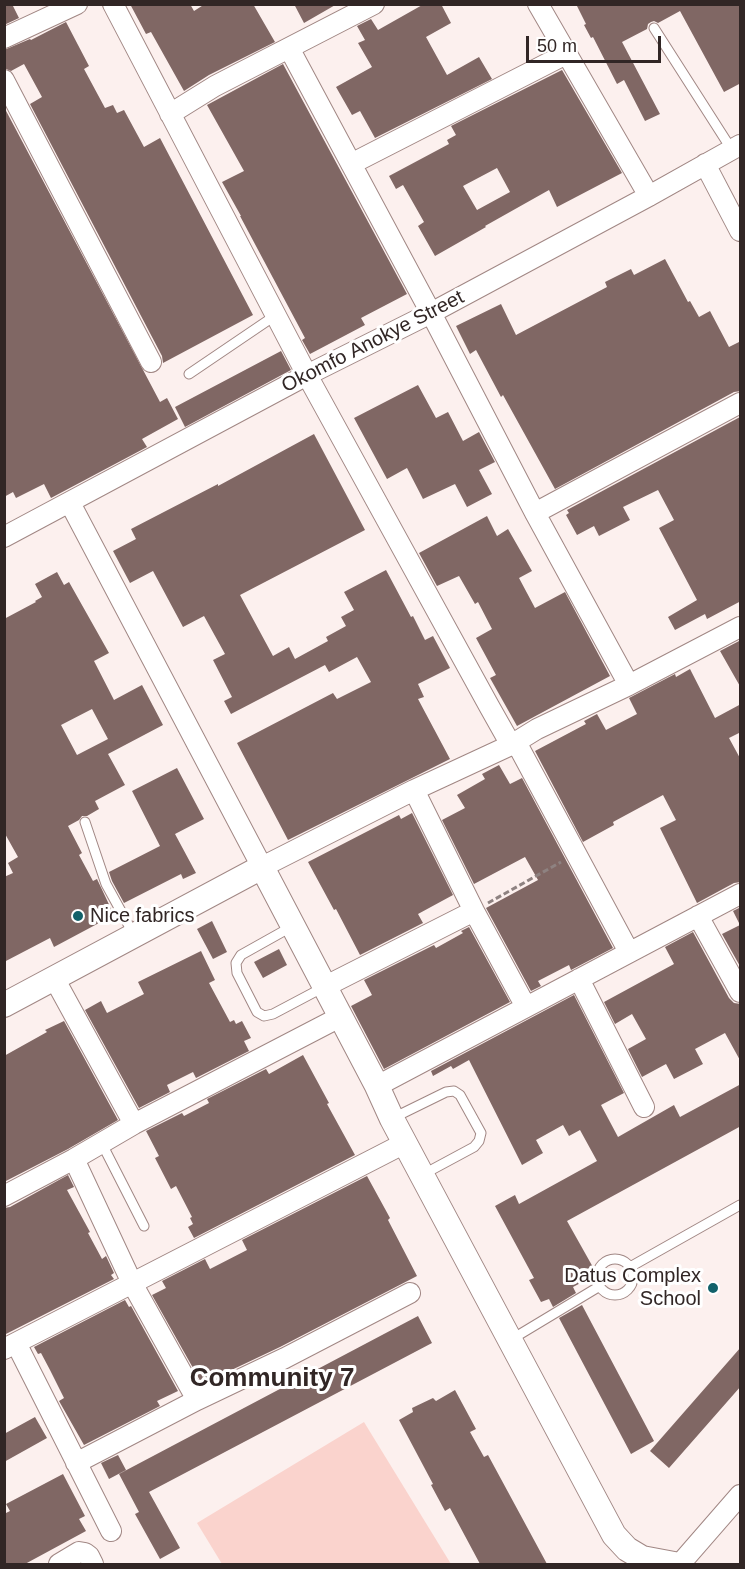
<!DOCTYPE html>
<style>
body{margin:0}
#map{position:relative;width:745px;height:1569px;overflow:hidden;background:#fcf0ee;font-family:Arial,sans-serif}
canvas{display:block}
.frame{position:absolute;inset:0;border:6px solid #312625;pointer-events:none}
.scale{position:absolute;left:526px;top:36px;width:135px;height:27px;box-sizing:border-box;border:3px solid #312625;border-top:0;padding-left:8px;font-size:18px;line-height:21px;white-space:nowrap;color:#312625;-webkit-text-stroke:4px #fff;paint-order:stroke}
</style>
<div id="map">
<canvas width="745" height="1569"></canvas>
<div class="frame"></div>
<div class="scale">50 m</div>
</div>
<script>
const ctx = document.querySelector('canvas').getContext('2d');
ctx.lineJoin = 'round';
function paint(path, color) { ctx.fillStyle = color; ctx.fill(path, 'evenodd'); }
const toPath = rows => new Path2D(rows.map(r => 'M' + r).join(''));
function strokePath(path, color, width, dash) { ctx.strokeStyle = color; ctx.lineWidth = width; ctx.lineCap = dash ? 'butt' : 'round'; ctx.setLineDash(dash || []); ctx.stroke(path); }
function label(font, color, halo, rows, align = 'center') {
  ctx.font = font + ' Arial,sans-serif'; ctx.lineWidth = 6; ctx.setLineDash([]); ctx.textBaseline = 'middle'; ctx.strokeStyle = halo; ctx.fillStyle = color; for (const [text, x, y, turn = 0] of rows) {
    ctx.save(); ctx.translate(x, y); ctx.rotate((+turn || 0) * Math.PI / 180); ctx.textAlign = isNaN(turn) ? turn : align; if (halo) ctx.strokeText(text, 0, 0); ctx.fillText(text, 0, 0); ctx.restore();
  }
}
const green = toPath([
 [364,1422,451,1564,222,1564,197,1523]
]);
const building = toPath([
 [4,4,12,4,19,18,4,25],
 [130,4,190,4,194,11,205,4,253,4,275,42,209,75,184,91,151,32,146,34],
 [294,4,337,4,304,23],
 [424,4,441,4,451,23,426,37,447,75,479,57,492,79,375,138,360,111,352,115,336,87,372,67,358,43,365,40,357,26,371,19,378,30],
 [576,4,741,4,741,83,724,92,680,11,658,23,654,21,651,22,648,24,647,29,622,42,660,114,645,121,624,80,617,84,593,37,591,38,584,25,586,24],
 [66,22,89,66,84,69,105,108,113,105,117,113,124,110,144,147,160,138,253,315,163,363,162,356,30,104,42,97,24,64,11,71,4,68,4,50,30,39,31,40],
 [283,64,407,294,361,318,365,325,310,354,302,340,305,338,240,216,241,216,222,182,244,171,207,105],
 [562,70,622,173,557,207,549,190,485,226,486,227,435,256,418,226,424,222,403,185,396,189,389,176,449,144,447,140,456,135,451,126],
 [497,168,510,192,477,210,463,186],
 [4,107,160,402,167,398,178,419,142,439,147,447,51,498,44,484,16,498,13,492,4,497],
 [665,259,688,302,690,301,699,317,710,311,729,347,741,341,741,391,734,392,555,489,503,395,501,397,476,350,470,354,456,326,501,304,516,335,607,287,605,282,631,269,634,275],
 [281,351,291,370,185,427,175,407],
 [418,385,436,418,448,412,463,441,479,432,495,462,479,470,492,494,467,507,455,484,423,499,407,468,387,479,354,418],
 [740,417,741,601,707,619,705,614,675,630,668,617,697,600,659,528,674,520,658,490,623,507,630,520,599,536,594,526,577,535,566,515,569,513,567,510],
 [314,434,365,530,240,595,273,656,289,647,295,659,328,641,326,637,346,626,341,617,354,610,344,592,386,570,411,617,413,616,425,640,433,636,450,668,418,684,424,697,418,699,450,759,288,840,237,743,333,693,337,699,371,682,357,657,329,672,325,665,231,714,224,701,232,697,213,660,225,654,204,616,183,627,153,571,130,583,113,551,136,539,131,529,218,484,218,486],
 [487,516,497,536,508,529,532,571,519,578,535,608,565,592,610,676,517,726,490,678,496,675,476,638,492,629,478,602,475,604,459,576,437,586,419,553],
 [57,572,64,585,69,582,109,653,94,661,114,700,142,685,163,725,108,754,125,785,95,801,99,809,87,816,82,816,79,820,68,826,82,853,79,855,93,881,97,879,114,915,54,947,50,938,4,962,4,877,13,873,8,863,18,857,4,832,4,619,36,602,35,601,42,597,35,584],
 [92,709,108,739,77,755,61,725],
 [741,640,741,688,720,651],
 [690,669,715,718,741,704,741,732,729,738,741,760,741,882,734,883,697,903,660,828,676,820,663,795,613,822,614,825,583,842,535,751,586,724,584,721,597,714,606,730,637,714,629,698,675,674,676,677],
 [499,765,510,784,522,778,613,948,571,970,569,965,538,981,541,986,531,991,486,908,538,880,525,857,474,884,442,820,465,808,457,795,485,779,482,774],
 [177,768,204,819,175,834,196,873,183,879,181,874,124,903,112,881,109,872,160,846,132,791],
 [412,813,453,895,418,914,423,923,360,955,336,909,334,910,308,862,399,815,401,819],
 [741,907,741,968,722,934,740,925,733,911],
 [212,921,227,952,213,959,197,929],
 [469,927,510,1002,384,1069,351,1006,372,995,364,980,434,945,436,948,463,933,461,931],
 [693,932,729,998,734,1003,741,1004,741,1062,725,1033,695,1049,703,1064,674,1079,666,1064,642,1077,628,1049,646,1039,632,1014,615,1024,604,1002,674,964,665,947],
 [279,949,287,965,263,978,254,962],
 [201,951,215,980,209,983,230,1022,234,1020,236,1024,242,1021,251,1038,244,1041,249,1051,196,1078,193,1072,167,1085,170,1092,139,1108,85,1010,101,1001,107,1013,144,994,138,982],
 [574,995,624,1093,601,1105,618,1137,674,1105,680,1117,741,1084,741,1126,567,1221,594,1269,590,1278,573,1287,576,1293,553,1307,549,1299,541,1302,529,1280,534,1278,495,1206,515,1195,519,1204,597,1161,580,1130,569,1136,563,1125,536,1140,543,1153,522,1165,469,1060,453,1069,451,1066,433,1076,431,1071],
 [64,1021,118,1120,68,1149,4,1182,4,1056,47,1032,45,1030],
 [303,1055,329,1103,327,1104,355,1155,194,1238,188,1227,193,1224,190,1218,192,1217,176,1186,171,1189,155,1158,159,1156,146,1131,182,1113,184,1116,209,1103,207,1099,266,1069,269,1074],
 [68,1175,74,1187,67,1190,90,1232,88,1233,102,1259,106,1256,114,1273,111,1275,114,1279,4,1335,4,1208,10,1207],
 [367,1176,390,1218,388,1220,417,1276,280,1347,202,1384,152,1295,166,1288,162,1281,205,1259,210,1269,247,1250,242,1240],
 [125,1300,129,1307,131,1306,178,1391,157,1401,160,1406,84,1445,59,1401,64,1398,50,1370,41,1353,38,1354,34,1347],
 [582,1305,654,1441,631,1454,559,1318],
 [418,1316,432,1343,149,1492,180,1548,160,1559,135,1514,139,1512,119,1474],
 [741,1347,741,1386,669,1468,650,1451],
 [455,1390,476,1429,470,1432,484,1457,488,1455,547,1564,480,1564,450,1508,445,1511,431,1485,433,1484,399,1420,413,1412,412,1408,433,1398,436,1401],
 [35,1417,47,1438,4,1462,4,1434],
 [118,1455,126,1470,109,1479,101,1463],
 [63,1474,85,1516,79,1519,86,1531,25,1564,4,1564,4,1514,10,1511,6,1504]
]);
const path = toPath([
 [488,903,561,862]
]);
const service = toPath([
 [654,28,732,150],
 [189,374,276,315],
 [85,822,106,884,134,935],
 [291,927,241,955,236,963,237,973,257,1012,264,1016,273,1014,324,987],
 [393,1118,446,1092,454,1091,460,1095,481,1133,479,1141,474,1147,422,1175],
 [101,1142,144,1226],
 '597 1277a18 18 0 1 1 36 0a18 18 0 1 1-36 0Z',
 [630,1267,740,1205],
 [512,1339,600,1286]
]);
const minor = toPath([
 [113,4,307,375,489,706,511,745],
 [538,4,649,196],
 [4,38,77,4],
 [289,48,431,313,535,513,629,685],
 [4,80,151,362],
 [170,114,215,86,374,4],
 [351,164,566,54],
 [705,164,740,231],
 [70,503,262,867,414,790,511,745,537,729,629,685,740,627],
 [535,513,740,403],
 [4,537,307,375,431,313,649,196,740,145],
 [516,742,629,952],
 [414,790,474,911,526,1007],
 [698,916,740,992],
 [54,978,134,1124],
 [579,979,644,1107],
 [324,987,474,911],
 [377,1086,740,894],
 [74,1159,132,1283,197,1400],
 [4,1196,74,1159,134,1124,340,1017],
 [16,1343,111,1531],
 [4,1349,405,1143],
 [76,1463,197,1400,285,1358,410,1293],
 [59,1564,79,1552,85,1553,89,1556,93,1564],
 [680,1564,740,1495]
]);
const tertiary = toPath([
 [4,1005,262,867,377,1086,392,1119,614,1535,627,1549,642,1558,674,1564]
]);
const markers = [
 [78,916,6,"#12616a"],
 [713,1288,6,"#12616a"]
];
const streetNames = [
 ["Okomfo Anokye Street",373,342,-27]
];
const poiNames = [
 ["Nice fabrics",90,916],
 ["Datus Complex",701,1276,"right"],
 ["School",701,1299,"right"]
];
const districtNames = [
 ["Community 7",272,1379]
];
paint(green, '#fad3cd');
paint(building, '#806764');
strokePath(service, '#a18784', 11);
strokePath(minor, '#a18784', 22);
strokePath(tertiary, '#a18784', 26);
strokePath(path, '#8e8281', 3, [6, 3]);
strokePath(service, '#fff', 9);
strokePath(minor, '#fff', 20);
strokePath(tertiary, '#fff', 24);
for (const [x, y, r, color] of markers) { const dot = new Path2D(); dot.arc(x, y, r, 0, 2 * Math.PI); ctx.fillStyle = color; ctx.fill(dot); strokePath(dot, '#fff', 2); }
label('20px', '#312625', '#fff', streetNames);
label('20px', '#312625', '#fff', poiNames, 'left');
label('bold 26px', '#312625', '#fff', districtNames);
</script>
